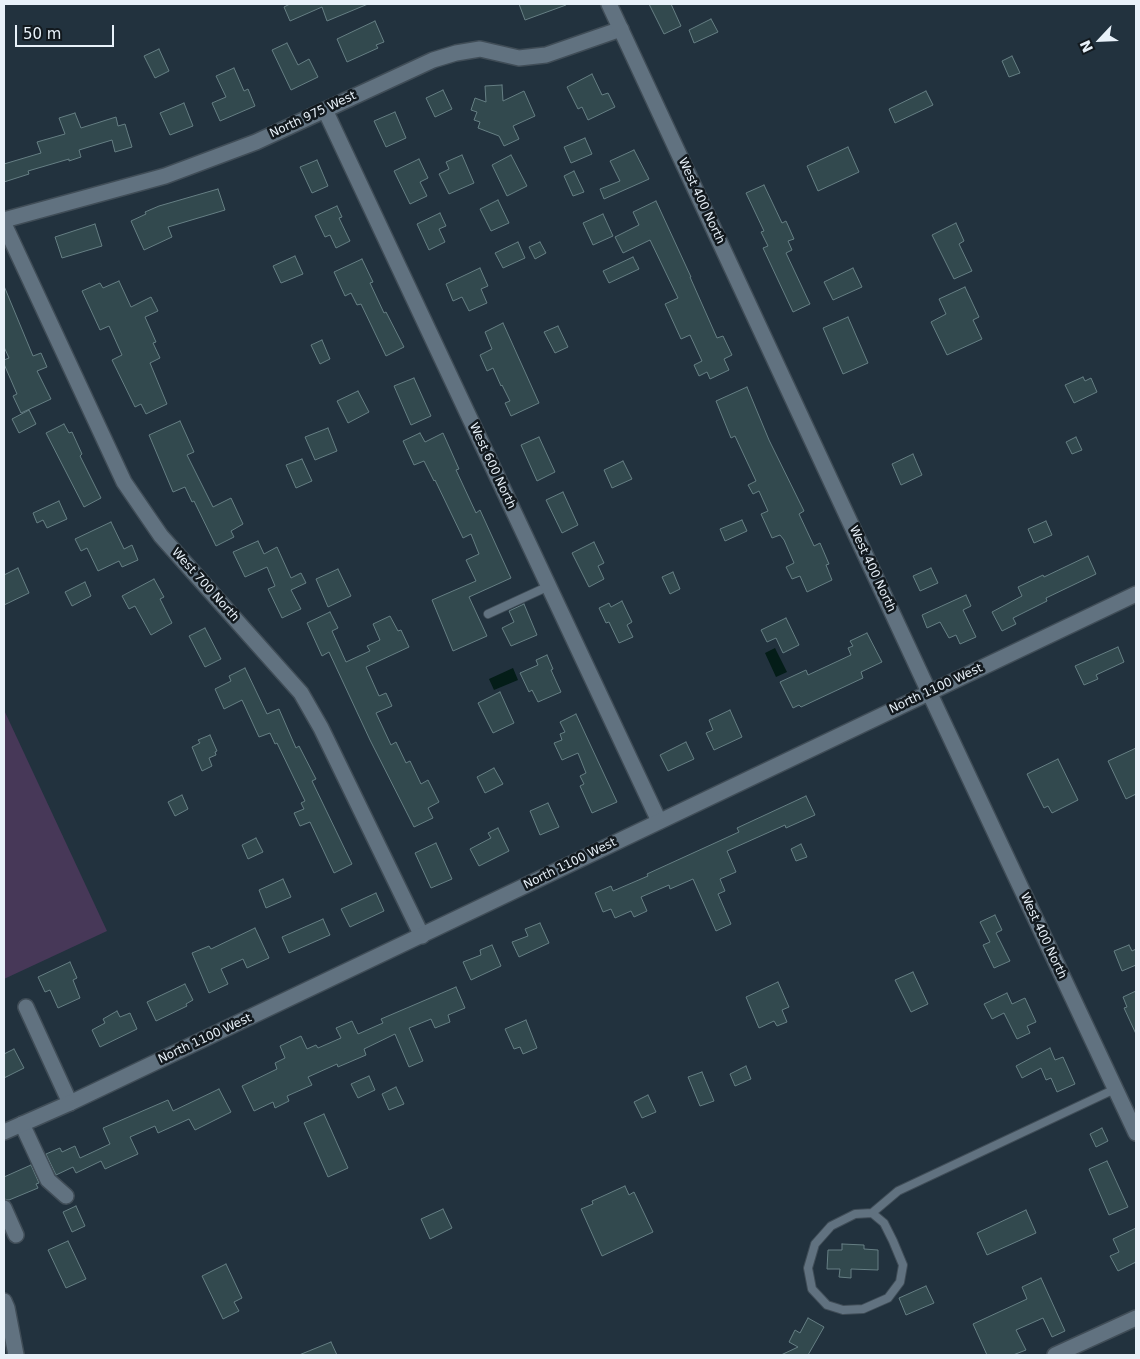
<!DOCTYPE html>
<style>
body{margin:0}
#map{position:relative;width:1140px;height:1359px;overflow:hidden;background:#22323e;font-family:"DejaVu Sans",sans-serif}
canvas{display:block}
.frame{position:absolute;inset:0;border:5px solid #e8f1f9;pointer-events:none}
.north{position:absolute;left:1075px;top:15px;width:50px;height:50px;-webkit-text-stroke:4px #12191e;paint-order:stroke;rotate:245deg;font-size:14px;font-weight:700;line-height:20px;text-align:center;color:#e8f1f9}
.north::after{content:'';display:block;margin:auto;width:18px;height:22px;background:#e8f1f9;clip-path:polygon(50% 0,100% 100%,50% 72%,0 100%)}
.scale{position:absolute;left:15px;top:25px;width:99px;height:22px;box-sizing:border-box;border:2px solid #e8f1f9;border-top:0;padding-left:6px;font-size:15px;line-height:18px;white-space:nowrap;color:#e8f1f9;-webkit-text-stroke:4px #12191e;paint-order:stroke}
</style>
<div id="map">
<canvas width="1140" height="1359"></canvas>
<div class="frame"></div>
<div class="north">N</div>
<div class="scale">50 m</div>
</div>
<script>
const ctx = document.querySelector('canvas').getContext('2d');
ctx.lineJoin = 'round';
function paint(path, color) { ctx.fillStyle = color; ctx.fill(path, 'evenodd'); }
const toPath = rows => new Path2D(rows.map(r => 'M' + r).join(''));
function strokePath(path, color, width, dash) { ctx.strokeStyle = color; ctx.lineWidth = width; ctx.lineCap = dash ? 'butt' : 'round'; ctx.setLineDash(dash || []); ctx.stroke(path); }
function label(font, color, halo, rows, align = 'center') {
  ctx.font = font + ' "DejaVu Sans",sans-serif'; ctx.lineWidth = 5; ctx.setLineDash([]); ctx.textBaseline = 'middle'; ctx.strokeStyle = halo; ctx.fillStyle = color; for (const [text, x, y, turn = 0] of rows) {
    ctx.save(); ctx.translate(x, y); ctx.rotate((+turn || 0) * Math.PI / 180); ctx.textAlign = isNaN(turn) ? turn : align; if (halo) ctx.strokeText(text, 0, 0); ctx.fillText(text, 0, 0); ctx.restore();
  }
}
const green = toPath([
 [4,710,107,931,4,979]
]);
const water = toPath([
 [775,648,787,672,776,677,765,653],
 [513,668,518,680,494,690,489,679]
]);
const building = toPath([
 [290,4,368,4,327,21,322,7,290,21,284,7,290,4],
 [519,4,565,4,566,5,525,20,519,4],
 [649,4,671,4,681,26,664,34,649,4],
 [711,19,718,32,694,43,689,30,711,19],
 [375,21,384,42,376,45,378,48,347,62,337,39,375,21],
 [287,43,298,65,309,59,318,77,291,90,272,50,287,43],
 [159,49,169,71,155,78,144,56,159,49],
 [1012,56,1020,73,1009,77,1002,61,1012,56],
 [234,68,244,91,248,89,255,106,220,121,212,103,226,97,216,76,234,68],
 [592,74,602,95,608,93,615,107,588,120,582,107,578,109,567,87,592,74],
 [502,85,503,101,524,91,535,116,513,126,519,139,504,146,499,136,478,128,480,122,474,120,477,112,471,110,475,98,486,102,485,86,502,85],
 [443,90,452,109,435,117,426,98,443,90],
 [926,91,933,105,895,123,889,109,926,91],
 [184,103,193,126,170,135,160,113,184,103],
 [395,112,406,138,386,147,374,121,395,112],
 [75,113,81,128,116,117,118,126,125,124,132,147,115,152,112,140,79,150,81,157,69,161,69,159,28,171,29,174,4,182,4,164,41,153,37,142,65,134,59,118,75,113],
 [585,138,592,154,571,163,564,147,585,138],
 [848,147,859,172,818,191,807,166,848,147],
 [634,150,649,179,604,199,600,189,620,181,610,161,634,150],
 [462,155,474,183,449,194,439,174,449,169,446,162,462,155],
 [511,155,527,186,507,196,492,165,511,155],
 [419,159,428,178,420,182,427,196,410,204,394,171,419,159],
 [317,160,328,186,312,193,300,167,317,160],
 [574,171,584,192,573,196,564,176,574,171],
 [764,185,782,223,786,221,794,239,788,241,792,250,786,253,810,304,793,312,763,248,768,246,761,232,764,231,746,193,764,185],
 [218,189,225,210,168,227,172,237,144,250,131,221,146,214,145,212,159,206,218,189],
 [498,200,509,223,491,231,480,209,498,200],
 [656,201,691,277,690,277,717,338,723,336,732,355,724,359,729,370,710,379,707,372,699,376,694,365,702,361,690,335,681,339,665,304,678,298,650,240,623,253,615,237,639,225,633,212,656,201],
 [337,206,342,217,339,218,350,241,336,248,330,235,325,237,315,216,337,206],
 [440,213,446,226,439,229,445,242,429,250,417,224,440,213],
 [603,214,613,236,593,245,583,223,603,214],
 [956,223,964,241,959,244,972,271,954,279,932,235,956,223],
 [95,224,102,246,62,258,55,237,95,224],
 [518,242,525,258,503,268,495,253,518,242],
 [540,242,546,253,535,259,529,247,540,242],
 [295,256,303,274,281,283,273,266,295,256],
 [633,257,639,269,609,283,603,271,633,257],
 [362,259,373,282,370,283,384,313,386,312,404,347,386,356,361,304,357,305,351,293,345,296,334,272,362,259],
 [480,268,488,286,481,289,487,303,469,311,462,297,453,301,446,284,480,268],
 [853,268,862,287,833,300,824,282,853,268],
 [119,281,131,307,151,297,158,311,145,317,156,342,153,343,160,358,150,363,167,404,146,414,141,404,135,407,112,360,122,355,109,326,100,330,82,291,100,283,103,288,119,281],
 [4,286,33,356,41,353,47,367,37,371,51,399,21,413,13,396,17,394,4,364,4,360,9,358,4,347,4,286],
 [965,287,979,317,973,320,982,339,947,355,931,322,946,314,939,299,965,287],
 [848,317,868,363,843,374,823,328,848,317],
 [503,323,539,403,511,416,505,403,510,401,502,385,501,386,493,368,487,371,480,355,492,349,485,332,503,323],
 [558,326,568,347,555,353,544,332,558,326],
 [322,340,330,359,320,364,311,345,322,340],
 [1083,377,1085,381,1091,378,1097,392,1074,403,1065,385,1083,377],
 [414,378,431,416,411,425,394,386,414,378],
 [747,387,769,440,804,511,799,514,814,546,820,543,829,564,826,565,832,580,807,592,800,576,792,579,786,567,794,563,784,540,780,535,772,538,761,514,768,511,759,491,753,494,748,485,756,481,735,436,731,438,716,401,747,387],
 [358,391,369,412,348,423,337,401,358,391],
 [29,410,36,424,19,433,12,419,29,410],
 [180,421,194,452,187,455,213,507,231,498,243,524,231,531,234,537,216,546,194,501,192,502,185,487,173,492,149,435,180,421],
 [64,424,69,433,72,432,82,454,80,456,101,498,84,507,46,433,64,424],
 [328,428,337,451,315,460,305,437,328,428],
 [420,433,425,442,443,433,459,469,456,470,476,513,480,510,511,578,469,597,487,636,453,651,432,600,476,581,466,560,479,554,471,534,463,538,435,480,434,481,424,461,414,465,403,441,420,433],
 [539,437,555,472,537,481,521,445,539,437],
 [1076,437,1082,450,1072,454,1066,442,1076,437],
 [913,454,922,475,901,485,892,464,913,454],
 [302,459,312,481,296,488,286,465,302,459],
 [623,461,632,479,612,488,604,470,623,461],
 [563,492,578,525,562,533,546,500,563,492],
 [59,501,67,519,47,528,43,520,37,523,33,513,59,501],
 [742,520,747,531,725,541,720,529,742,520],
 [1046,521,1052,535,1034,543,1028,529,1046,521],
 [111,522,124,549,132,545,138,560,122,567,119,561,98,571,87,548,81,551,75,539,111,522],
 [258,541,264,554,277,547,291,578,301,573,306,583,291,590,301,609,282,618,268,589,275,586,267,567,245,577,233,552,258,541],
 [594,542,604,563,598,566,604,579,589,587,572,553,594,542],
 [1088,556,1096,574,1046,598,1047,601,1013,618,1016,624,1002,631,992,612,1022,596,1018,587,1043,575,1044,577,1088,556],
 [18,568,29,593,4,605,4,575,18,568],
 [931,568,938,583,920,591,913,576,931,568],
 [338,569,351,596,328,607,316,579,338,569],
 [673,572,680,589,670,594,662,577,673,572],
 [154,579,164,597,160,599,172,623,151,635,135,606,129,609,122,596,154,579],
 [85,582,91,596,72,606,65,592,85,582],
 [966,595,971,606,963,610,976,637,960,644,956,635,949,638,940,622,927,628,922,615,966,595],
 [622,601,632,622,627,625,633,637,619,643,609,622,606,623,599,608,609,603,611,607,622,601],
 [524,604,537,635,511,646,502,628,514,622,509,611,524,604],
 [330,612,338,628,332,631,346,662,370,651,367,646,380,640,373,624,390,616,398,631,401,630,409,647,366,667,379,696,386,693,392,706,376,713,391,745,396,742,406,763,410,761,421,784,428,780,439,802,428,808,433,818,414,827,370,740,329,652,322,656,307,623,330,612],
 [786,618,799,645,783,653,776,638,767,642,761,630,786,618],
 [205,628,221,659,205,667,189,636,205,628],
 [867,633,882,662,861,672,863,678,801,707,799,705,793,708,780,682,806,670,808,675,851,655,848,648,853,646,850,641,867,633],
 [1118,647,1124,662,1096,675,1098,679,1084,685,1075,666,1118,647],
 [547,655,553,669,551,670,561,692,538,702,532,690,529,692,520,673,538,665,536,660,547,655],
 [245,668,267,714,279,709,296,748,299,746,316,779,312,781,352,864,334,873,310,822,300,826,294,813,304,809,301,803,305,801,277,743,275,744,270,733,259,737,242,700,224,709,215,689,231,681,229,676,245,668],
 [500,692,514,723,493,733,478,703,500,692],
 [730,710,742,737,714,750,706,733,713,730,709,720,730,710],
 [576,714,617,802,592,813,580,786,584,784,580,776,586,773,578,753,562,760,554,743,562,740,560,734,565,732,560,722,576,714],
 [210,735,217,751,215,752,216,755,209,758,212,766,202,771,192,747,200,743,198,740,210,735],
 [686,742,694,759,668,771,660,755,686,742],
 [1136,748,1136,794,1126,799,1108,761,1136,748],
 [1058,759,1078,800,1052,813,1048,806,1044,808,1027,774,1058,759],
 [494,768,503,784,485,793,477,777,494,768],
 [182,795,188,809,175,816,168,802,182,795],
 [806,796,815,815,786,828,785,825,727,851,736,872,720,879,725,891,718,894,731,924,716,931,693,879,670,889,669,885,641,897,647,911,634,917,631,911,615,918,611,909,603,912,595,893,611,886,613,891,648,876,647,874,739,832,737,828,806,796],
 [548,803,559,827,540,835,530,811,548,803],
 [498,828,509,851,479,866,470,849,491,838,488,833,498,828],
 [256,838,263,852,248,859,242,845,256,838],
 [436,843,452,879,431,888,415,853,436,843],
 [801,844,807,857,796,861,791,849,801,844],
 [283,879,291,897,266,908,259,890,283,879],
 [376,893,384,911,350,927,341,909,376,893],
 [995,915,1002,930,996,933,1010,961,994,968,983,945,990,942,980,922,995,915],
 [323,919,330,935,289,953,282,937,323,919],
 [540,923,549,943,519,957,512,942,528,936,525,929,540,923],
 [255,928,269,958,247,968,243,959,221,969,228,984,209,993,192,953,209,946,211,949,255,928],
 [492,945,501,966,471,980,463,962,481,955,480,950,492,945],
 [1129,945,1132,951,1136,949,1136,965,1122,971,1114,951,1129,945],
 [70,962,77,978,73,980,80,998,58,1008,50,990,45,992,38,977,70,962],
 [913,972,928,1004,911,1012,895,980,913,972],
 [778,982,789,1007,782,1010,787,1022,777,1026,774,1021,759,1028,746,997,778,982],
 [185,984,193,1000,186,1004,187,1006,156,1021,147,1002,185,984],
 [456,987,465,1008,448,1015,450,1022,435,1028,431,1019,409,1028,423,1061,409,1067,395,1034,364,1049,366,1055,338,1067,337,1064,308,1077,312,1085,287,1096,289,1101,275,1108,273,1102,254,1111,242,1086,277,1069,275,1063,285,1058,280,1046,301,1036,307,1049,316,1045,318,1048,341,1038,336,1028,352,1021,358,1034,383,1023,381,1019,456,987],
 [1136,991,1136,1034,1124,1008,1127,1007,1123,997,1136,991],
 [1007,993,1012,1004,1025,998,1036,1022,1027,1026,1030,1033,1017,1039,1004,1013,992,1019,984,1004,1007,993],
 [117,1011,120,1017,130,1013,137,1029,100,1047,92,1030,105,1023,103,1019,117,1011],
 [526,1020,537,1048,523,1054,520,1047,514,1049,505,1029,526,1020],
 [1050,1048,1055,1060,1063,1057,1075,1084,1057,1092,1051,1078,1046,1080,1041,1068,1022,1078,1016,1066,1050,1048],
 [14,1049,24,1068,4,1078,4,1054,14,1049],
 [746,1066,751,1079,735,1086,730,1074,746,1066],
 [702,1072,714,1101,700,1106,688,1077,702,1072],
 [369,1076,375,1090,358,1098,351,1084,369,1076],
 [396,1087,404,1104,389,1110,382,1094,396,1087],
 [219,1089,231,1112,195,1130,189,1119,158,1133,155,1126,130,1137,138,1154,105,1169,101,1161,76,1173,73,1167,56,1175,46,1154,60,1148,62,1152,75,1146,80,1158,110,1144,103,1128,168,1100,173,1111,219,1089],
 [648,1095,656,1112,642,1118,634,1102,648,1095],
 [324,1114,348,1168,328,1177,304,1123,324,1114],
 [1102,1128,1108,1141,1096,1147,1090,1134,1102,1128],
 [1107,1161,1128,1207,1109,1215,1089,1169,1107,1161],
 [31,1165,39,1183,36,1184,38,1188,9,1200,4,1199,4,1177,31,1165],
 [625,1186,629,1195,634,1192,653,1232,602,1256,581,1209,593,1204,592,1201,625,1186],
 [76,1206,85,1226,72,1232,63,1212,76,1206],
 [443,1209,452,1228,430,1239,421,1219,443,1209],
 [1026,1210,1036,1233,987,1255,977,1233,1026,1210],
 [1136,1228,1136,1262,1118,1271,1110,1256,1119,1252,1113,1239,1136,1228],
 [68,1241,86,1279,66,1288,48,1250,68,1241],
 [842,1244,864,1245,864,1249,878,1250,878,1270,851,1269,851,1278,839,1277,840,1269,827,1269,828,1250,842,1250,842,1244],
 [226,1264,242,1298,234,1302,239,1311,223,1319,202,1276,226,1264],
 [1041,1278,1065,1331,1052,1337,1043,1318,1016,1330,1026,1350,1013,1355,987,1355,973,1324,1027,1299,1022,1287,1041,1278],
 [926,1286,934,1303,906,1315,899,1298,926,1286],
 [808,1318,824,1327,808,1355,781,1355,798,1347,789,1342,795,1330,800,1333,808,1318],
 [331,1342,337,1355,299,1355,331,1342]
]);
const service = toPath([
 [488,614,549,586],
 [872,1213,884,1223,893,1241,903,1265,900,1282,888,1298,863,1309,843,1310,827,1305,812,1289,808,1268,815,1244,831,1226,855,1214,872,1213,898,1191,1115,1089]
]);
const minor = toPath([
 [325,110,659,821],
 [4,220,165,176,256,142,433,60,456,53,480,49,519,58,546,55,621,29],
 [4,224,124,482,161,536,301,693,321,728,422,936],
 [929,692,1136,1133],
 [26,1007,70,1103],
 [22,1124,48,1180,66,1196],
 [4,1208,16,1235],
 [4,1301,7,1308,16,1355],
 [1055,1355,1136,1318]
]);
const tertiary = toPath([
 [609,4,929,692],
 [4,1132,70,1103,1136,594]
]);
const streetNames = [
 ["North 975 West",313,115,-25],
 ["West 400 North",701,201,65],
 ["West 600 North",492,466,65],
 ["West 400 North",872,569,65],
 ["West 700 North",205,585,48],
 ["North 1100 West",936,689,-25],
 ["North 1100 West",570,864,-26],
 ["West 400 North",1043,936,65],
 ["North 1100 West",205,1039,-25]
];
paint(green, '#473858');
paint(water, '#041d18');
paint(building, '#32494e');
strokePath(building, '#667f84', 1);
strokePath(service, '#404d57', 10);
strokePath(minor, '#404d57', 18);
strokePath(tertiary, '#404d57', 18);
strokePath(service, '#617280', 8);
strokePath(minor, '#617280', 15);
strokePath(tertiary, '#617280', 15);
label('12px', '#e8f1f9', '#12191e', streetNames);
</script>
